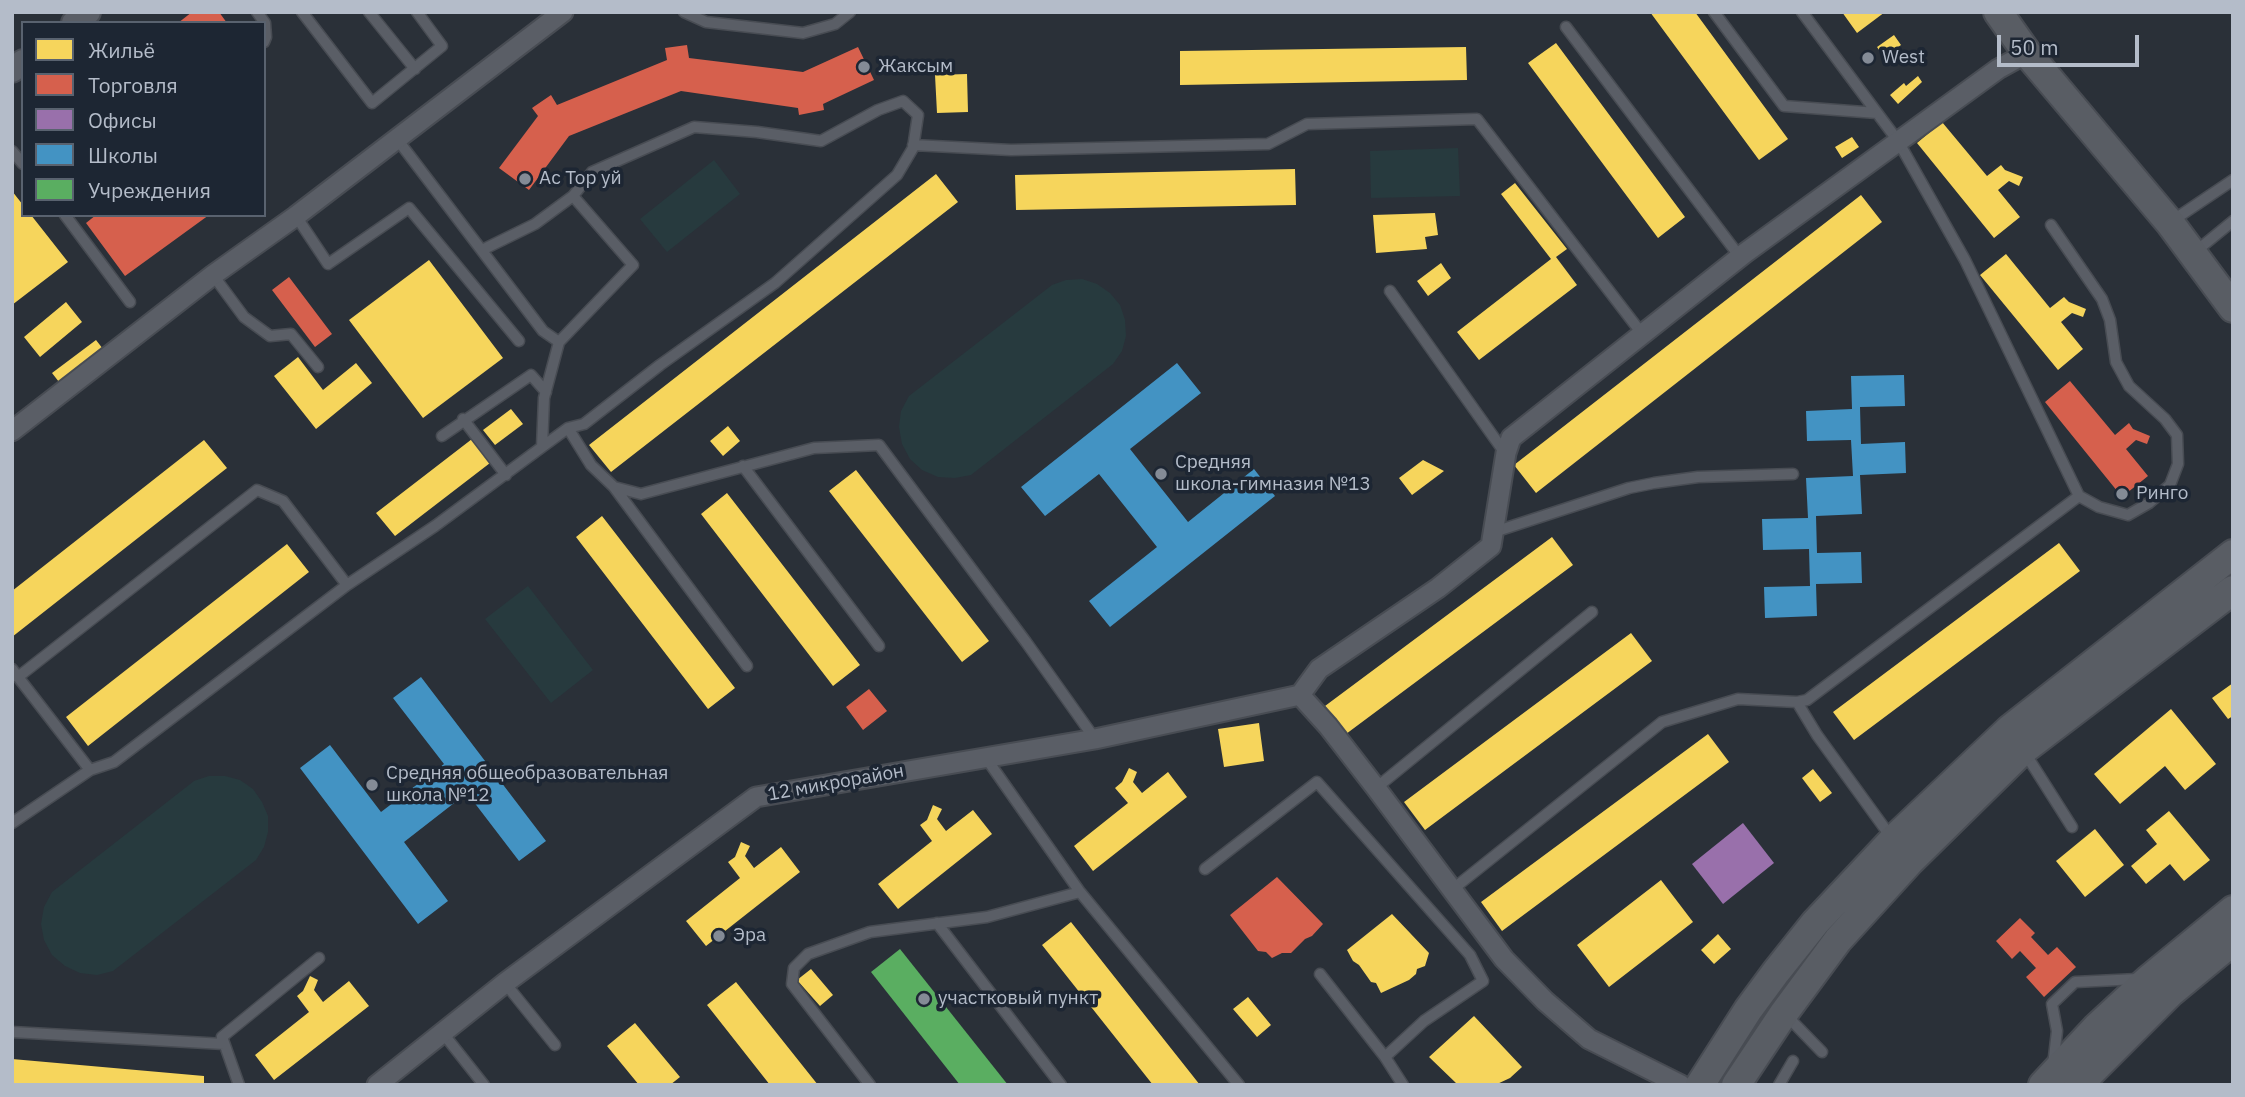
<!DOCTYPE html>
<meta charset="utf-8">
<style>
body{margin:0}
#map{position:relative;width:2245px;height:1097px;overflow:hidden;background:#2a3038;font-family:"IBM Plex Sans",sans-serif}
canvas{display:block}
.frame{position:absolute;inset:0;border:14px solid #b4bcc9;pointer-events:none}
.legend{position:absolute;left:21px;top:21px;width:245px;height:196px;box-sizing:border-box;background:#1d2633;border:2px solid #59626f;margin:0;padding:9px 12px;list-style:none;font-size:21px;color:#b4bcc9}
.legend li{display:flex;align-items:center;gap:14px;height:35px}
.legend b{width:35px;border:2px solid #59626f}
.scale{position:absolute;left:1997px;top:35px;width:142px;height:32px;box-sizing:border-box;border:4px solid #b4bcc9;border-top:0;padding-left:9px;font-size:21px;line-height:24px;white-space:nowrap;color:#b4bcc9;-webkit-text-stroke:5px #1d2633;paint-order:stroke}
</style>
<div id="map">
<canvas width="2245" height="1097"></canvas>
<div class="frame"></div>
<ul class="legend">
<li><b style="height:19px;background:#f6d55c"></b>Жильё</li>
<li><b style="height:19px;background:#d6604d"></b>Торговля</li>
<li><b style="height:19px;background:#9970ab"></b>Офисы</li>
<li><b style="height:19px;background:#4393c3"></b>Школы</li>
<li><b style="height:19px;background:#5aae61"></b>Учреждения</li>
</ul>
<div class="scale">50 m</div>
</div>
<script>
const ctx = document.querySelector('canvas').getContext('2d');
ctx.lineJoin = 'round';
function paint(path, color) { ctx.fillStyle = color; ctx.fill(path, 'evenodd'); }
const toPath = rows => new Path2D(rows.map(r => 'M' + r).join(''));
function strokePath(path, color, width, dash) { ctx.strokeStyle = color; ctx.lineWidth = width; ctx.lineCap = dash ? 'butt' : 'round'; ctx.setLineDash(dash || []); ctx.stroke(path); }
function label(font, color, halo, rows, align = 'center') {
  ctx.font = font + ' "IBM Plex Sans",sans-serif'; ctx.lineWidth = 7; ctx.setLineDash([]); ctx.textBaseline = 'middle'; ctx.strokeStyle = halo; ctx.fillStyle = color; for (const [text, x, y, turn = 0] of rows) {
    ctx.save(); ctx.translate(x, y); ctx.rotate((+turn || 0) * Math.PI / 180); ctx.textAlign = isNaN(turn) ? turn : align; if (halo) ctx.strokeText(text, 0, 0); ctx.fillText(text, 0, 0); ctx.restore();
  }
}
const green = toPath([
 [1458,148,1460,196,1371,198,1370,151],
 [714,160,740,194,667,252,640,219],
 [1082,279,1097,284,1110,293,1120,305,1125,320,1126,336,1122,351,1113,364,971,475,955,478,938,477,922,470,910,459,902,444,899,427,901,411,909,396,1052,285,1066,280],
 [528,586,593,670,551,703,485,619],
 [209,776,225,776,240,780,253,789,262,802,268,816,268,832,264,847,256,860,113,971,97,975,80,973,65,966,52,955,44,940,41,924,44,907,52,892,194,781]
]);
const homes = toPath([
 [1650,12,1695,12,1788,139,1759,160],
 [1842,12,1885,12,1857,33],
 [1894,35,1901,45,1884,57,1877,47],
 [1556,43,1685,217,1658,238,1528,63],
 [1466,47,1467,80,1180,85,1180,51],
 [967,74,968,112,937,113,935,75],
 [1918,76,1922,82,1898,104,1890,95,1904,83,1906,86],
 [1942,122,1987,176,2001,165,2005,170,2023,177,2019,186,2009,181,1998,190,2020,217,1994,238,1917,143],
 [1852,137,1859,147,1842,158,1835,147],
 [1295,169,1296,205,1016,210,1015,175],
 [936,174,958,202,611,472,589,445],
 [1515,183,1567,249,1556,257,1577,285,1479,360,1457,332,1551,259,1501,194],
 [12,191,23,205,23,215,31,215,68,262,12,305],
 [1861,195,1882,222,1536,493,1514,465],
 [1435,213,1438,235,1425,237,1427,249,1376,253,1373,215],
 [2006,254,2050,308,2064,297,2069,302,2086,309,2083,317,2072,313,2061,322,2083,349,2058,370,1980,275],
 [429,260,503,358,423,418,349,320],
 [1441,263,1451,278,1428,296,1417,281],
 [66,302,82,322,40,357,24,337],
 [96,340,103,349,59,382,52,373],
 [298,357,323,390,356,363,372,383,316,429,274,376],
 [511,409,523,424,495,445,483,430],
 [728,426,740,441,723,456,710,441],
 [472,439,490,463,395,536,376,513],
 [204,440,227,468,12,637,12,591],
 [1423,460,1444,471,1412,495,1399,478],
 [856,470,989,641,962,662,829,491],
 [727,493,860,665,833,686,701,514],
 [602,516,735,688,708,709,576,537],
 [1552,537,1573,565,1346,734,1325,706],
 [2059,543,2080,571,1854,740,1833,712],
 [287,544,309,572,88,746,66,717],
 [1631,633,1652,661,1425,830,1404,802],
 [2233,683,2233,716,2228,719,2212,698],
 [2171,709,2216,764,2185,790,2165,766,2120,804,2094,774],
 [1259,723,1264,761,1224,767,1218,729],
 [1708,734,1729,762,1502,931,1481,902],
 [1129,768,1137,772,1133,782,1142,793,1168,772,1187,797,1093,871,1074,846,1128,803,1115,788,1122,782],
 [1813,769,1832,793,1820,802,1802,778],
 [933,805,942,809,937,819,946,831,973,810,992,834,898,909,878,884,932,841,920,825,927,820],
 [2169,811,2210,860,2184,881,2170,864,2146,884,2131,866,2157,844,2146,830],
 [2095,829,2124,865,2085,897,2056,861],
 [741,842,750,846,745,856,754,868,781,847,800,872,706,946,686,921,740,878,728,862,735,857],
 [1661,880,1693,922,1609,987,1577,945],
 [1392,914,1429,953,1425,966,1417,969,1416,974,1409,980,1381,993,1376,983,1371,982,1359,965,1353,961,1347,950],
 [1071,922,1200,1085,1153,1085,1042,945],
 [1718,934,1731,949,1714,964,1701,950],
 [811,969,833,995,820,1006,797,980],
 [310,976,318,980,314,990,323,1002,349,981,369,1006,274,1080,255,1055,309,1012,297,996,303,991],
 [736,982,818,1085,770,1085,707,1005],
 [1248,997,1271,1025,1257,1037,1233,1009],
 [1474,1016,1522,1067,1510,1078,1495,1085,1456,1083,1429,1057],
 [635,1023,680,1077,670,1085,639,1085,607,1046],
 [12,1059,204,1076,204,1085,12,1085]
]);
const shops = toPath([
 [192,12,219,12,227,23,178,23],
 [687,45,689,58,803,72,858,47,874,80,823,104,824,110,799,115,798,108,681,91,569,136,529,190,499,168,538,116,532,108,551,95,557,105,667,60,665,48],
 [96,215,209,215,125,276,86,223],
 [289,277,332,334,315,347,272,290],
 [2070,381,2115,435,2129,423,2133,429,2150,436,2147,444,2136,440,2126,449,2148,476,2122,497,2045,402],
 [869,689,887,711,863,730,846,707],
 [1277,877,1323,924,1312,936,1305,939,1291,953,1282,953,1272,958,1266,952,1258,951,1230,915],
 [2020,918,2035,933,2031,937,2048,955,2057,947,2076,967,2044,997,2026,977,2036,968,2020,951,2012,959,1996,941]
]);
const offices = toPath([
 [1743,823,1774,863,1723,904,1692,864]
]);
const schools = toPath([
 [1177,363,1201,393,1130,449,1188,522,1254,469,1275,496,1110,627,1089,601,1157,547,1099,474,1045,516,1021,487],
 [1904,375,1905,406,1860,407,1861,444,1905,442,1906,473,1860,475,1862,514,1816,516,1817,553,1861,552,1862,583,1816,584,1817,616,1765,618,1764,587,1810,586,1809,549,1763,550,1762,519,1808,518,1806,478,1853,476,1851,440,1807,441,1806,411,1852,409,1851,376],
 [421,677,546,841,519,861,467,793,404,842,448,901,418,924,300,768,330,745,381,812,444,764,393,698]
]);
const public = toPath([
 [900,949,1008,1085,960,1085,871,972]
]);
const service = toPath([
 [257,12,265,23,266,37,264,42],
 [302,12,372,103,442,46,417,12],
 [369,12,415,69],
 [684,12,706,22,803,33,835,24,850,12],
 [1714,12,1784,106,1877,113],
 [1802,12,1898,141,1965,260,2079,496,2099,507,2128,515,2149,503,2170,485,2178,464,2177,435,2165,419,2129,386,2116,362,2110,320,2102,299,2051,225],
 [1566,27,1740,257],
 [913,145,1011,150,1268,144,1307,124,1477,119,1643,335],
 [12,151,23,164],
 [65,215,130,302],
 [296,216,328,264,409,208,519,341],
 [2172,221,2233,180],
 [482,250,535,224,573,196,592,172,694,127,757,132,821,141,878,110,903,101,918,115,913,148,897,175,775,283,660,365,584,424,568,428,542,447],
 [2195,252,2233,221],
 [213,275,244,317,270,336,291,334,318,367],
 [1390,291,1505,453],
 [559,342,633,265,573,196],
 [463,419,506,475],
 [568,428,591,465,614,487,641,494,814,448,879,445,1026,642,1095,739],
 [442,436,531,375,546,392],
 [743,466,879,646],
 [614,487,747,666],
 [1494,532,1629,488,1654,483,1698,477,1793,474],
 [347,585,435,526,542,447,544,398,559,342,543,331,397,139],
 [12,669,18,677,90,770,114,762,347,585,283,501,257,490,18,677,12,675],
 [1797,702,1807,700,2079,496],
 [2025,753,2072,827],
 [986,758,1080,892],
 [1376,788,1592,612],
 [12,823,90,770],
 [1205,869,1317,782,1470,955,1483,981,1424,1021,1385,1057,1320,974],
 [1453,889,1662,722,1738,699,1797,702,1817,735,1891,837],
 [937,923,1061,1085],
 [505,983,555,1045],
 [1787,1016,1822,1052],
 [12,1032,224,1044],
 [442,1032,484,1085],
 [1385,1057,1403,1085],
 [239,1085,222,1037,319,958],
 [870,1085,792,984,794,968,808,954,870,932,987,917,1080,892,1239,1085],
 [1779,1085,1793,1061],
 [2063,1085,2052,1074,2057,1031,2052,1004,2075,982,2138,979]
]);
const minor = toPath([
 [12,431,213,275,296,216,563,12],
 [1300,695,1319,669,1438,588,1491,546,1506,453,1511,438,1745,253,1998,69,2027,53],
 [1300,695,1328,726,1376,788,1504,959,1545,1001,1589,1039,1681,1085],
 [377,1085,505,983,756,797,1095,739,1300,695]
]);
const tertiary = toPath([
 [74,23,88,12],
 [12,70,23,62]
]);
const secondary = toPath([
 [1998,12,2027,53,2170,223,2233,308],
 [1700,1085,1748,1010,1776,972,1815,923,1893,840,2010,729,2233,554],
 [1736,1085,1784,1013,1838,940,1910,861,2023,750,2233,590],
 [2043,1085,2097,1027,2149,979,2233,910],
 [2078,1085,2170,993,2233,941]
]);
const markers = [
 [1868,58,7,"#848b96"],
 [864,67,7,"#848b96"],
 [525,179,7,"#848b96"],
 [1161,474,7,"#848b96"],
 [2122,494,7,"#848b96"],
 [372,785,7,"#848b96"],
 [719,936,7,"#848b96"],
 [924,999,7,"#848b96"]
];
const poiNames = [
 ["West",1882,58],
 ["Жаксым",878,67],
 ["Ас Тор уй",539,179],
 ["Средняя",1175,463],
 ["школа-гимназия №13",1175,485],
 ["Ринго",2136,494],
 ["Средняя общеобразовательная",386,774],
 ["школа №12",386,796],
 ["Эра",733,936],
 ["участковый пункт",938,999]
];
const streetNames = [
 ["12 микрорайон",836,783,-10]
];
paint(green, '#273a3e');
paint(homes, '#f6d55c');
paint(shops, '#d6604d');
paint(offices, '#9970ab');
paint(schools, '#4393c3');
paint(public, '#5aae61');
strokePath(service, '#484c53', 13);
strokePath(minor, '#484c53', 23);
strokePath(tertiary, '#484c53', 28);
strokePath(secondary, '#484c53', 32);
strokePath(service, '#5a5e66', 10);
strokePath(minor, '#5a5e66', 19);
strokePath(tertiary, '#5a5e66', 24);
strokePath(secondary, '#595d64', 28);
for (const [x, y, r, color] of markers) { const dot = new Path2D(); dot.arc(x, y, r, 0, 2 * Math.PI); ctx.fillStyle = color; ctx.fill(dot); strokePath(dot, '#1d2633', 2.5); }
label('19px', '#b4bcc9', '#1d2633', poiNames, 'left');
label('19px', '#b4bcc9', '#1d2633', streetNames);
</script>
